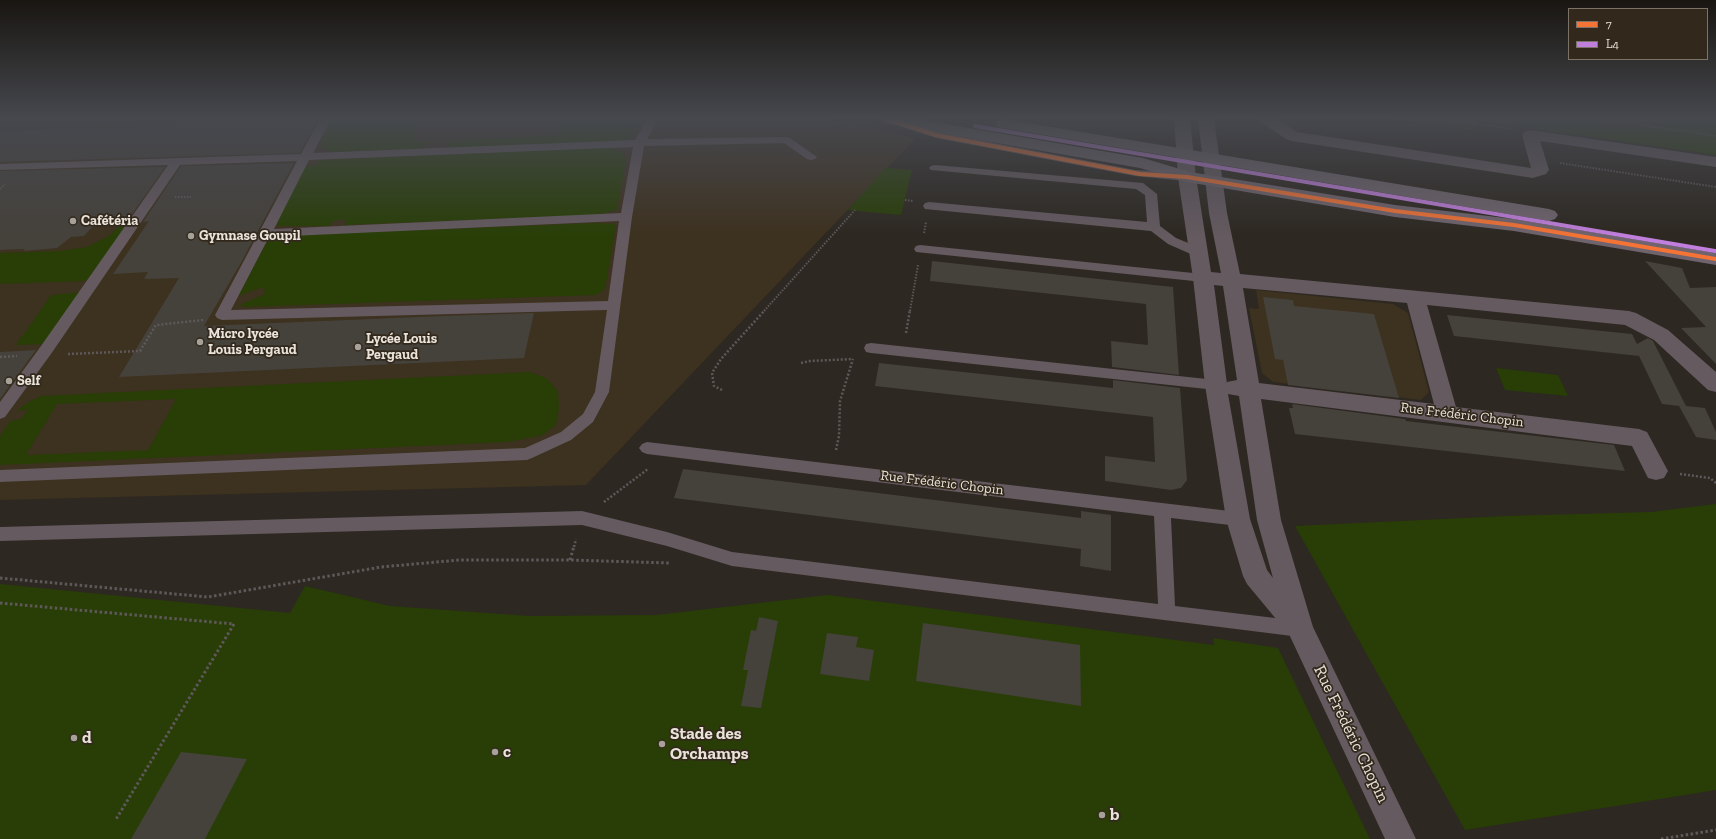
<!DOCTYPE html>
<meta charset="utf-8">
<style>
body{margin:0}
#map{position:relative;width:1716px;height:839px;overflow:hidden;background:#2d2821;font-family:"Zilla Slab",serif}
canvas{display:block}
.legend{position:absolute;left:1568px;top:8px;width:140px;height:52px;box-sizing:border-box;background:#32291c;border:1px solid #7b7368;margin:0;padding:5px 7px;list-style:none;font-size:12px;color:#e9e3da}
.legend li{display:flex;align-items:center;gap:8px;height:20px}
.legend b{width:20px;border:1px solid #7b7368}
</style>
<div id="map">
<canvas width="1716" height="839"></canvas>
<ul class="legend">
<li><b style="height:5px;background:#f57335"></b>7</li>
<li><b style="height:5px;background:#c07fdc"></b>L4</li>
</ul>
</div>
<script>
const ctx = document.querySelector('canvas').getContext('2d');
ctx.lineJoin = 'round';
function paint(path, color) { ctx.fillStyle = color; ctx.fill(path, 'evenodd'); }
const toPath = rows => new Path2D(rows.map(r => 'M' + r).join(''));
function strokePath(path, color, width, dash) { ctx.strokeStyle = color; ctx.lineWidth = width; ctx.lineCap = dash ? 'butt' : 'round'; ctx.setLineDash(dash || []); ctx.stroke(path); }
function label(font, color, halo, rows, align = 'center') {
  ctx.font = font + ' "Zilla Slab",serif'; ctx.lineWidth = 3.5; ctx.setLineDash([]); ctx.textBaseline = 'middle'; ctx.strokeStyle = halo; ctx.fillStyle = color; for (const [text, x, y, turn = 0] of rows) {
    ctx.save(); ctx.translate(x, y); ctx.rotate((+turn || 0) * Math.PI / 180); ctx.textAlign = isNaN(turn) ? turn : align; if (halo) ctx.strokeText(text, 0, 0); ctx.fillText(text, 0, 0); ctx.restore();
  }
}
const built = toPath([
 [0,119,821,119,877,128,915,139,586,485,0,500],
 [1256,290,1393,304,1408,313,1429,392,1421,400,1273,382,1262,373,1249,308,1259,309]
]);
const green = toPath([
 [332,119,422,119,416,128,413,141,428,141,423,149,335,152,324,149,320,144,322,136],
 [561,119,643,119,630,138,621,141,448,148,450,141,557,135],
 [1397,119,1716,119,1716,155,1475,120,1477,131],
 [598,148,614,149,623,154,626,159,617,210,596,215,344,225,346,219,333,221,330,226,278,226,276,222,305,168,311,165,313,166,317,164,317,162,322,160],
 [885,168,912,170,901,215,848,210],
 [596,223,616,224,605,289,596,295,244,307,240,305,265,294,263,287,238,296,270,236],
 [119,226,125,226,120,235,88,279,83,281,0,284,0,253,60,251,87,247,109,236],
 [81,292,45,344,16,345,51,295],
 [1496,368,1558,375,1568,396,1505,390],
 [530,372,546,378,558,391,559,409,556,425,543,435,509,442,0,465,0,436,10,421,21,419,28,410,17,411,25,404,40,396],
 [176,399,148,450,26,455,57,404],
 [1716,504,1716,790,1465,830,1295,526,1507,516,1651,512],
 [0,584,290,613,305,586,390,606,529,616,656,615,828,595,1214,645,1213,638,1278,648,1370,839,0,839]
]);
const building = toPath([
 [317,121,300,153,0,162,0,131],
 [294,163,242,261,204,326,442,316,534,313,524,358,119,377,179,278,144,279,148,272,113,274,149,221,143,222,181,166],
 [165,167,125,224,92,227,84,236,71,237,57,248,23,251,25,249,0,250,0,171],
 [932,261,1173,287,1179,375,1112,367,1111,341,1148,345,1146,304,930,281],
 [1645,261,1682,268,1690,288,1716,287,1716,364,1681,328,1706,327],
 [1263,297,1293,300,1294,306,1374,314,1399,398,1288,385,1283,360,1275,359],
 [1447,315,1632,334,1637,344,1648,338,1653,341,1686,406,1705,408,1716,432,1716,440,1696,437,1679,406,1662,404,1639,356,1454,336],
 [36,350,0,399,0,352],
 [879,363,1113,388,1113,380,1180,388,1187,480,1181,488,1171,490,1105,481,1105,456,1155,462,1153,417,875,386],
 [1292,404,1405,419,1406,421,1614,445,1625,471,1295,434,1289,408,1293,408],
 [683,469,1081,518,1081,511,1111,515,1111,571,1080,566,1081,549,674,498],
 [759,617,778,621,761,708,741,706,748,670,743,670,751,630,756,631],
 [923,623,1080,645,1081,706,916,681],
 [827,633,858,637,856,647,874,650,869,681,820,674],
 [181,752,247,759,205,839,131,839]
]);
const pathFar2 = toPath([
 [1443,119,1512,129],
 [1601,119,1716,136],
 [1560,163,1716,187],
 [0,189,5,184],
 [175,197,191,197],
 [905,200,913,201],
 [924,233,926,222],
 [764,311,855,210],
 [910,311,918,265]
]);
const pathFar1 = toPath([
 [906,333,910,310],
 [68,354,140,351,156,325,204,320],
 [0,357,17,356],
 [801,363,810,361,853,359],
 [722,390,714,386,712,373,721,359,765,310],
 [836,450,839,436,840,401,853,359],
 [1680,474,1710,478,1716,483],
 [604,502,648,469],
 [574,547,576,539]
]);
const path = toPath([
 [570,560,574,546],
 [0,578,208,597,381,567,459,560,570,560,670,563],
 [0,603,234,624,115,821],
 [1661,839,1716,830]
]);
const lane = toPath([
 [320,119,331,119,313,153,635,140,648,119,659,119,647,139,786,137,790,138,817,157,815,159,811,160,807,159,784,143,644,146,632,217,609,392,593,422,571,440,532,458,527,460,0,482,0,470,525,448,561,432,583,414,595,392,607,310,222,320,217,318,215,315,297,161,180,165,51,354,5,417,0,419,0,402,41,346,168,165,0,170,0,164,301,154,320,119],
 [633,147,621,213,274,229,309,160,633,147],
 [619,221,608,301,231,310,269,237,619,221],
 [899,120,938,132,1135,170,1187,173,1191,175,1193,177,1191,179,1187,181,1135,176,936,138,895,125,894,123,899,120],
 [935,165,1143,183,1157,194,1160,226,1176,238,1203,249,1204,252,1203,255,1198,256,1193,255,1168,244,1151,231,925,209,923,206,925,203,929,202,1147,222,1145,195,1136,189,931,170,929,168,931,166,935,165],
 [920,245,1203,274,1208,275,1210,278,1208,281,1203,282,916,252,914,249,916,246,920,245],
 [871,343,1216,380,1221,381,1223,385,1221,389,1216,390,871,353,866,352,864,348,866,344,871,343],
 [647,442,1238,512,1244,514,1246,519,1244,524,1238,526,1171,518,1175,606,1300,621,1306,623,1309,629,1306,635,1300,637,732,566,667,546,582,525,0,541,0,527,582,511,667,532,732,552,1158,604,1154,516,647,454,642,452,639,448,642,444,647,442]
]);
const street = toPath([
 [1174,119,1190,119,1196,177,1211,272,1221,273,1209,213,1198,119,1214,119,1227,213,1240,274,1629,311,1636,313,1668,330,1716,372,1716,392,1708,390,1654,340,1625,325,1427,305,1456,407,1639,429,1647,432,1668,471,1664,478,1656,480,1648,478,1632,446,1261,399,1281,520,1313,627,1416,839,1385,839,1288,632,1286,631,1247,584,1243,576,1226,519,1205,385,1193,278,1178,177,1174,119],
 [1214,285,1223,286,1237,380,1227,382,1227,384,1214,285],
 [1243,288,1407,303,1434,404,1259,383,1243,288],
 [1228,394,1239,396,1257,520,1273,578,1267,570,1250,519,1228,394],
 [1259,119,1278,119,1297,132,1531,168,1522,135,1524,132,1530,130,1716,157,1716,167,1540,141,1549,170,1546,174,1533,178,1292,141,1286,139,1261,122,1259,119]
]);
const primary = toPath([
 [880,119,917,119,1143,158,1190,172,1395,205,1514,219,1716,253,1716,265,1514,231,1395,217,1187,182,1140,168,888,124,882,122,880,119],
 [1003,119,1549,209,1555,211,1558,215,1555,219,1549,221,997,127,995,124,997,121,1003,119]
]);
const bus1 = toPath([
 [886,119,936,135,1140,174,1187,177,1395,211,1514,225,1716,259]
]);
const bus2 = toPath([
 [975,126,1715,251]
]);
const markers = [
 [73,221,4,"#a7a299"],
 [191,236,4,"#a7a299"],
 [200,342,4,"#a7a299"],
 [358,347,4,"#a7a299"],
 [9,381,4,"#a7a299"],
 [74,738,4,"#a7a299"],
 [662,744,4,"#a7a299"],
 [495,752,4,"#a7a299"],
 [1102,815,4,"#a7a299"]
];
const poiNames = [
 ["Cafétéria",81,221],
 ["Gymnase Goupil",199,236],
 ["Micro lycée",208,334],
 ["Louis Pergaud",208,350],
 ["Lycée Louis",366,339],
 ["Pergaud",366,355],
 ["Self",17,381]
];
const streetNames = [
 ["Rue Frédéric Chopin",1462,415,7],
 ["Rue Frédéric Chopin",942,483,7]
];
const nearPoinames = [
 ["Stade des",670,734],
 ["Orchamps",670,754],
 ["d",82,738],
 ["c",503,752],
 ["b",1110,815]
];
const nearStreetnames = [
 ["Rue Frédéric Chopin",1351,734,64]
];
paint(built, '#3d311f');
paint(green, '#283e06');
paint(building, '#45413b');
strokePath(pathFar2, '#5f585a', 2, [1.5, 1.5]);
strokePath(pathFar1, '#5f585a', 2.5, [2, 2]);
strokePath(path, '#5f585a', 3, [2.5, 2.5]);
paint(lane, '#645a60');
paint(street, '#645a60');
paint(primary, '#6f646e');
strokePath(bus1, '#f57335', 4);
strokePath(bus2, '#c07fdc', 4);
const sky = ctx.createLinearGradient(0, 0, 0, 237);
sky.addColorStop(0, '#191612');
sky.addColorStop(0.5, '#46484e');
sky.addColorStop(1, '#46484e00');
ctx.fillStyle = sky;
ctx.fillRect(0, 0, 1716, 237);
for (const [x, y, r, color] of markers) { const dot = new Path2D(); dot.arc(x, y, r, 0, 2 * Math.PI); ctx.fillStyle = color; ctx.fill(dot); strokePath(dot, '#32291c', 1.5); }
label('bold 14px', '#e9e3da', '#32291c', poiNames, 'left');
label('14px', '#e9e3da', '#32291c', streetNames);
label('bold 17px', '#e9e3da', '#32291c', nearPoinames, 'left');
label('17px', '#e9e3da', '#32291c', nearStreetnames);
</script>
